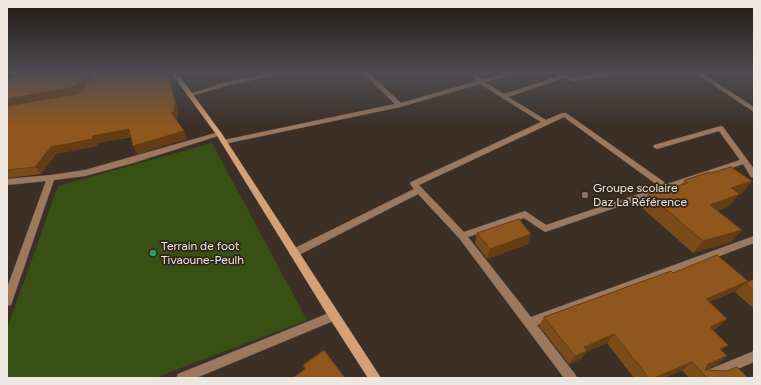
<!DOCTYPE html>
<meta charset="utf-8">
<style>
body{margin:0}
#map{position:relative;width:761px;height:385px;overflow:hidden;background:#3b2f26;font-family:Figtree,sans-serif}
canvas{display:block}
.frame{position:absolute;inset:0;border:8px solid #eee7e1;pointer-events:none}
</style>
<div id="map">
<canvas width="761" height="385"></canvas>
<div class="frame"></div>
</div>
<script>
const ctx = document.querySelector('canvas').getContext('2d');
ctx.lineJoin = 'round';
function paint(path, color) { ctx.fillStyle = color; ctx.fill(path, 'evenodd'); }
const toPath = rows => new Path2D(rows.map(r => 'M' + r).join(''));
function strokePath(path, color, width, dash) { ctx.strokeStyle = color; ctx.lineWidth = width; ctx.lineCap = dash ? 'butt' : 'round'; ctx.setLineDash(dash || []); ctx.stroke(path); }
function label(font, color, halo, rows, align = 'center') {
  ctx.font = font + ' Figtree,sans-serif'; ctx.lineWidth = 3.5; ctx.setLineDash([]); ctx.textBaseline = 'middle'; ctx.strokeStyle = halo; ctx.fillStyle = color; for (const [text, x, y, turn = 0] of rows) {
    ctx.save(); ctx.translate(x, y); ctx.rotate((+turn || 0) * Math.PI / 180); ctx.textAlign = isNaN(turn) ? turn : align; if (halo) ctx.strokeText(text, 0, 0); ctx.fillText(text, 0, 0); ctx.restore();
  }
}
const green = toPath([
 [212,143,307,320,155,378,7,378,7,329,58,186]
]);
const street = toPath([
 [266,74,275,74,272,76,229,85,192,96,189,94,226,82,266,74],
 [364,74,370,74,401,103,477,81,470,74,476,74,482,80,503,74,511,74,510,75,485,82,504,94,559,76,557,74,564,74,574,77,598,74,609,74,606,76,573,81,564,78,508,97,546,120,562,113,566,113,667,184,740,160,719,131,657,149,653,147,654,145,721,126,723,127,754,169,754,178,751,177,743,164,545,232,524,218,468,237,531,317,754,236,754,243,537,325,575,374,577,378,564,378,459,238,418,194,297,256,294,257,291,256,289,253,291,250,414,189,410,184,411,182,541,122,480,84,400,107,224,144,220,142,224,140,395,104,364,74],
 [564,117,660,187,546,225,525,211,464,232,419,185,564,117],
 [697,74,703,74,754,107,754,112,697,74],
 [219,132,221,133,222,134,221,135,133,163,85,176,54,180,12,302,11,305,7,306,7,288,46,181,7,185,7,179,51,175,85,170,219,132],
 [334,311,338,313,339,316,338,319,196,378,176,378,178,374,334,311],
 [754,351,754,362,716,378,696,378,698,374,754,351]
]);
const secondary = toPath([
 [172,74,178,74,222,134,381,378,368,378,330,319,216,134,172,74]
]);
const wall = toPath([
 [20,74,92,74,81,91,178,108,177,119,176,119,184,131,187,139,137,154,131,137,97,143,97,146,56,154,41,174,7,178,7,80],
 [685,180,742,193,739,194,729,206,718,211,742,230,731,242,693,253,641,207,648,194,681,185],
 [477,233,528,244,487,259,475,243],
 [673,273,748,281,745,283,754,279,754,309,735,292,737,290,710,302,727,319,717,328,713,330,722,351,727,356,716,365,705,370,748,378,689,378,682,370,664,378,634,378,607,343,586,352,581,359,569,364,539,326,544,317]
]);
const shadedWall = toPath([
 [84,74,92,74,80,94,7,107,7,99],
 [167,74,168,74,178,108,177,119,174,119,171,112],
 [129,129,133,136,97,143,97,146,56,154,41,174,35,167,51,147,93,136],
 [184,131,187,139,137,154,133,146],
 [752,181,742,193,739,194,729,206,701,217,710,205,731,188],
 [7,184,9,186,7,189],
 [742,230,731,242,693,253,703,241],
 [531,234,528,244,487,259,490,249],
 [748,281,737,290,697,308,706,299],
 [727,319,717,328,700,336,710,327],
 [614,334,607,343,586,352,581,359,569,364,575,356,584,347],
 [728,345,718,354,720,349],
 [727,356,716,365,701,371,708,364],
 [692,362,682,370,664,378,654,378]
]);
const building = toPath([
 [20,74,84,74,76,87,7,99,7,80,20,74],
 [93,74,167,74,175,101,174,112,171,112,184,131,133,146,129,129,93,136,92,139,51,147,35,167,7,170,7,106,76,94,82,91,93,74],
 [731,167,752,181,731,188,740,194,710,205,742,230,703,241,648,194,688,183,685,180,709,172,711,173,731,167],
 [519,219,531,234,490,249,477,233,519,219],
 [717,255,748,281,706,299,727,319,710,327,728,345,720,349,727,356,708,364,705,370,727,371,737,367,748,378,707,378,692,362,654,378,649,378,614,334,584,347,587,351,575,356,544,317,671,271,673,273,717,255],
 [754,279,754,291,745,283,754,279],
 [324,350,345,378,293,378,305,369,303,365,324,350]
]);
const markers = [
 [585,195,4,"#8d6e63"],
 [153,253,4,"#2e9e5b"]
];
const poiNames = [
 ["Groupe scolaire",593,188],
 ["Daz La Référence",593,202],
 ["Terrain de foot",161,246],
 ["Tivaoune-Peulh",161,260]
];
paint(green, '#395014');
strokePath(street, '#584c44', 1);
strokePath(secondary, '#584c44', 1);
paint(street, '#9b785e');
paint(secondary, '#d6a075');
paint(wall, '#7b4b19');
paint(shadedWall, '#643d14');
paint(building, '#8f571d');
strokePath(building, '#643d14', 1);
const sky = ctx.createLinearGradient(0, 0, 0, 127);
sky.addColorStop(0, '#201a15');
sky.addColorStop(0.58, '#4f4d52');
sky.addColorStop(1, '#4f4d5200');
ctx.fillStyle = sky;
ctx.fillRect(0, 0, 761, 127);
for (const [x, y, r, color] of markers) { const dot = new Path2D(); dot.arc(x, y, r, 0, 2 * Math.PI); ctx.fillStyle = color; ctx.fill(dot); strokePath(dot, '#30261c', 1.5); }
label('12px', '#eee7e1', '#30261c', poiNames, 'left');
</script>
